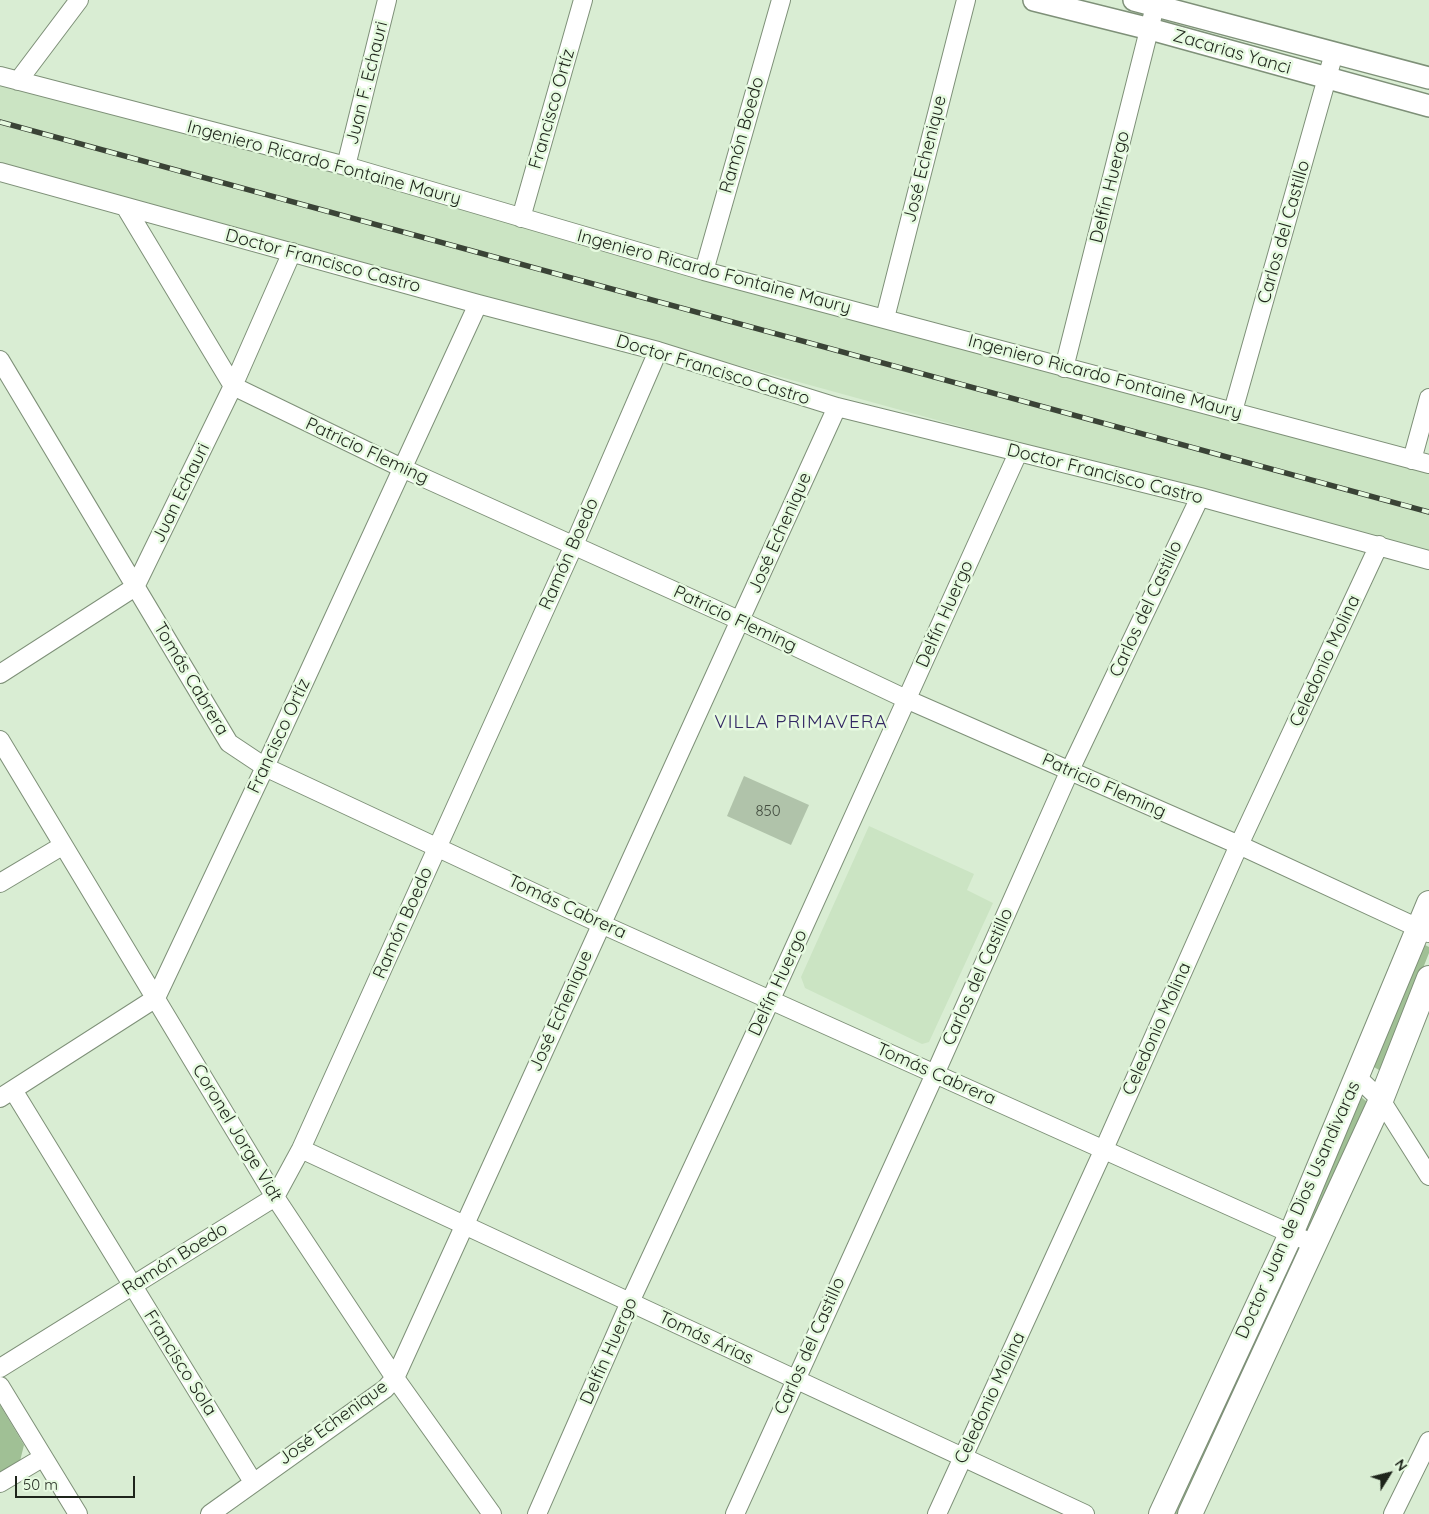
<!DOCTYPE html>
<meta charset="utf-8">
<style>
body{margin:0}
#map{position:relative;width:1429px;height:1514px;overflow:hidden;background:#d9edd3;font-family:Quicksand,sans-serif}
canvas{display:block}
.north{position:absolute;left:1364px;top:1449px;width:50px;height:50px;-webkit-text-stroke:4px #e6fae0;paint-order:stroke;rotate:54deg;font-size:14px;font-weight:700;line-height:20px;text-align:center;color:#1e251b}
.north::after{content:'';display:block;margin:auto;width:18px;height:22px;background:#1e251b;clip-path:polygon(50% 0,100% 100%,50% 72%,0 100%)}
.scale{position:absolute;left:15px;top:1476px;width:120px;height:22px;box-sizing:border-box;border:2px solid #1e251b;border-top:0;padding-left:6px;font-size:15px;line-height:18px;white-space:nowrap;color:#1e251b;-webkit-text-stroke:4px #e6fae0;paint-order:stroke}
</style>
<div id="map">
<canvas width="1429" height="1514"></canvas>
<div class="north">N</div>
<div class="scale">50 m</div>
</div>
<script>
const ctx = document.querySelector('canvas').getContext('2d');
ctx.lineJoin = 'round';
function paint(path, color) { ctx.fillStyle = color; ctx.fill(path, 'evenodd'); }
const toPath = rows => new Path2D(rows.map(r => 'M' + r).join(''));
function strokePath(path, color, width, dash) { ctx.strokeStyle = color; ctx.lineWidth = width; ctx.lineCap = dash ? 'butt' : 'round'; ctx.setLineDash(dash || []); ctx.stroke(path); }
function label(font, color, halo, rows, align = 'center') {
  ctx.font = font + ' Quicksand,sans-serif'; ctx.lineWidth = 5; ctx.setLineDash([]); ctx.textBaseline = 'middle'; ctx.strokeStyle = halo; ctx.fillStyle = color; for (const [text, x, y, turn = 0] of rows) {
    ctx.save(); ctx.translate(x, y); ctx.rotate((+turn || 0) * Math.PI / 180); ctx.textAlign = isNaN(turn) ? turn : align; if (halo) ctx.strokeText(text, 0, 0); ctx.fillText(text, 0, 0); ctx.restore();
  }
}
const built = toPath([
 [0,72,1429,464,1429,551,1086,461,515,304,0,166],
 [869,826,974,874,967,890,993,903,929,1042,922,1044,805,988,801,977]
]);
const green = toPath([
 [1425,945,1429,947,1429,953,1385,1064,1379,1070,1374,1067,1374,1061,1422,946],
 [1361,1097,1366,1101,1367,1105,1309,1228,1307,1224],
 [1295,1255,1298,1255,1183,1514,1172,1514],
 [0,1405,24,1445,20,1461,0,1473]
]);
const building = toPath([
 [744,776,809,805,791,845,727,816]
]);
const minor = toPath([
 [0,76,346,166,704,271,1429,464],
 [18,81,79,0],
 [346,166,387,0],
 [0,172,478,304,658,351,837,407,1200,497,1429,560],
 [126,208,233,386,402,468,741,621,906,699,1239,845,1429,933],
 [521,218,583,0],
 [704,271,781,0],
 [885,318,966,0],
 [0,360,229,743,265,767,601,924,1316,1245],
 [1064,368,1155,6],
 [1233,411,1334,53],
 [1412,460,1429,398],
 [0,674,135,587,233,386,292,252],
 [0,740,275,1197,395,1378,492,1514],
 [0,883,62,846],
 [1357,1077,1381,1100,1429,1176],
 [13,1090,253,1482],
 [0,1098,156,998,265,767,478,304],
 [301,1149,1085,1514],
 [0,1368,275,1197,301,1149,574,545,658,351],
 [0,1386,78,1514],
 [0,1483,42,1458],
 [210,1514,385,1389,395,1378,837,407],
 [537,1514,630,1302,771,999,1018,453],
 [735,1514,935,1074,1070,770,1200,497],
 [937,1514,1104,1149,1239,845,1379,545],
 [1393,1514,1429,1441]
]);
const tertiary = toPath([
 [1034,0,1150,29,1429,106],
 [1134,0,1429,78]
]);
const secondary = toPath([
 [1161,1514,1291,1234,1429,903],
 [1190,1514,1381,1100,1429,978]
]);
const rail = toPath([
 [0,122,1429,512]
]);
const numberNames = [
 ["850",768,811]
];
const streetNames = [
 ["Zacarias Yanci",1232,52,16],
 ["Juan F. Echauri",367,83,-76],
 ["Francisco Ortíz",552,109,-74],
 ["Ramón Boedo",742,135,-74],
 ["José Echenique",925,159,-76],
 ["Ingeniero Ricardo Fontaine Maury",324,163,15],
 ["Delfín Huergo",1110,187,-76],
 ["Carlos del Castillo",1284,232,-74],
 ["Doctor Francisco Castro",323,261,15],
 ["Ingeniero Ricardo Fontaine Maury",714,272,15],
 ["Doctor Francisco Castro",713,370,17],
 ["Ingeniero Ricardo Fontaine Maury",1105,377,15],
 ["Patricio Fleming",367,451,25],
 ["Doctor Francisco Castro",1105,474,14],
 ["Juan Echauri",181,493,-64],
 ["José Echenique",780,533,-66],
 ["Ramón Boedo",569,554,-66],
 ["Carlos del Castillo",1146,609,-65],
 ["Delfín Huergo",945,614,-66],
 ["Patricio Fleming",735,619,25],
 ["Celedonio Molina",1325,661,-65],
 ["Tomás Cabrera",191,679,59],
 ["Francisco Ortíz",279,736,-65],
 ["Patricio Fleming",1104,786,24],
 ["Tomás Cabrera",567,907,25],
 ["Ramón Boedo",403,923,-66],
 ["Carlos del Castillo",978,977,-66],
 ["Delfín Huergo",778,983,-65],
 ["José Echenique",561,1011,-66],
 ["Celedonio Molina",1157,1029,-66],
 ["Tomás Cabrera",936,1074,24],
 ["Coronel Jorge Vidt",237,1133,59],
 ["Doctor Juan de Dios Usandivaras",1298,1210,-66],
 ["Ramón Boedo",175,1259,-32],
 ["Tomás Árias",706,1338,25],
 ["Carlos del Castillo",810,1346,-66],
 ["Delfín Huergo",609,1351,-66],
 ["Francisco Sola",180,1363,58],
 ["Celedonio Molina",990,1398,-65],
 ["José Echenique",333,1423,-36]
];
const neighbourhoodNames = [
 ["VILLA PRIMAVERA",801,722]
];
paint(built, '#cbe4c3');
paint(green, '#a0c095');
paint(building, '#b0c3aa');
strokePath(minor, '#7e9078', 20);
strokePath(tertiary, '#7e9078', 24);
strokePath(secondary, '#7e9078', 26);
strokePath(minor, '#fff', 18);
strokePath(tertiary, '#fff', 21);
strokePath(secondary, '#fff', 24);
strokePath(rail, '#3a4336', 5.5);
strokePath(rail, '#e6fae0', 4, [11]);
label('15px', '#424c3f', null, numberNames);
label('18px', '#1e251b', '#e6fae0', streetNames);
ctx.letterSpacing = '1px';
label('19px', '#332863', '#e6fae0', neighbourhoodNames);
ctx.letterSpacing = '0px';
</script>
